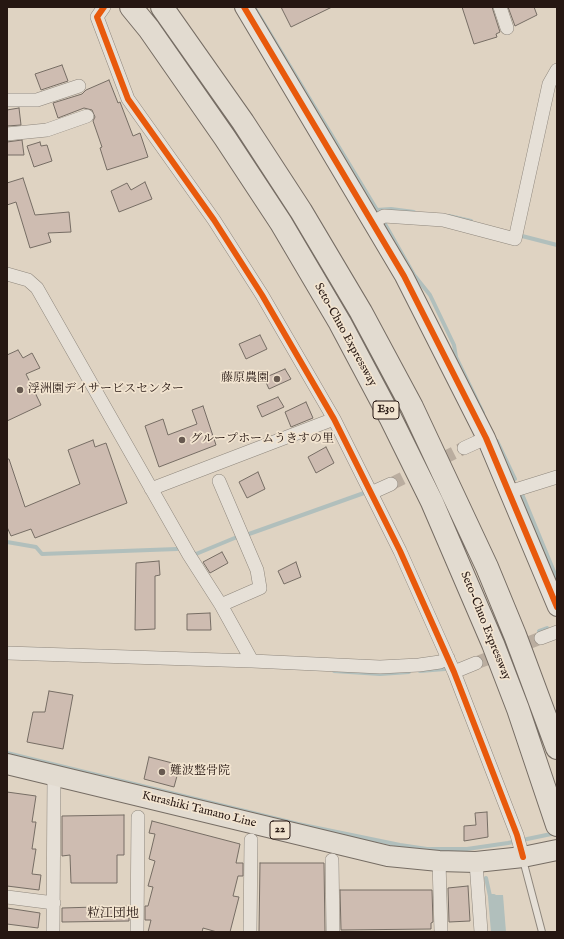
<!DOCTYPE html>
<meta charset="utf-8">
<style>
body{margin:0}
#map{position:relative;width:564px;height:939px;overflow:hidden;background:#dfd3c2;font-family:"IM FELL English",serif}
canvas{display:block}
.frame{position:absolute;inset:0;border:8px solid #261712;pointer-events:none}
</style>
<div id="map">
<canvas width="564" height="939"></canvas>
<div class="frame"></div>
</div>
<script>
const ctx = document.querySelector('canvas').getContext('2d');
ctx.lineJoin = 'round';
function paint(path, color) { ctx.fillStyle = color; ctx.fill(path, 'evenodd'); }
const toPath = rows => new Path2D(rows.map(r => 'M' + r).join(''));
function strokePath(path, color, width, dash) { ctx.strokeStyle = color; ctx.lineWidth = width; ctx.lineCap = dash ? 'butt' : 'round'; ctx.setLineDash(dash || []); ctx.stroke(path); }
function label(font, color, halo, rows, align = 'center') {
  ctx.font = font + ' "IM FELL English","Noto Serif JP",serif'; ctx.lineWidth = 3.5; ctx.setLineDash([]); ctx.textBaseline = 'middle'; ctx.strokeStyle = halo; ctx.fillStyle = color; for (const [text, x, y, turn = 0] of rows) {
    ctx.save(); ctx.translate(x, y); ctx.rotate((+turn || 0) * Math.PI / 180); ctx.textAlign = isNaN(turn) ? turn : align; if (halo) ctx.strokeText(text, 0, 0); ctx.fillText(text, 0, 0); ctx.restore();
  }
}
const water = toPath([
 [493,895,503,895,506,932,491,932,488,897]
]);
const stream = toPath([
 [254,7,377,210,414,275,430,295,454,345,456,357,483,413],
 [377,210,391,209,414,212],
 [449,216,471,221],
 [522,236,557,245],
 [497,441,515,479],
 [522,494,557,579],
 [249,534,364,493],
 [7,542,36,547,42,554,177,549],
 [193,553,196,554,237,537],
 [539,631,547,628],
 [334,671,380,674,409,672],
 [420,671,445,669],
 [7,753,298,824,400,845,427,849,467,849,508,843,556,833],
 [486,878,490,896,494,896]
]);
const building = toPath([
 [281,7,332,7,291,27,281,7],
 [462,7,492,7,500,32,496,34,497,37,474,44,462,7],
 [508,7,534,7,537,15,515,26,508,7],
 [62,65,68,81,41,90,35,74,62,65],
 [109,80,118,103,120,102,133,136,140,133,148,157,107,170,100,148,102,147,93,121,95,117,92,110,84,108,58,118,53,103,82,94,86,90,109,80],
 [19,108,21,125,7,126,7,110,19,108],
 [22,140,24,155,7,155,7,142,22,140],
 [40,142,41,146,47,145,52,161,34,167,27,146,40,142],
 [23,178,35,215,69,212,71,232,48,233,51,242,30,248,16,202,7,205,7,183,23,178],
 [145,182,152,199,119,212,111,191,127,183,131,190,145,182],
 [260,335,267,349,246,359,239,344,260,335],
 [18,350,23,358,32,353,40,368,26,374,41,405,7,421,7,355,18,350],
 [285,369,291,379,269,389,264,378,285,369],
 [278,397,284,407,262,417,257,406,278,397],
 [306,402,313,418,291,427,285,412,306,402],
 [203,406,216,445,159,467,145,426,163,419,168,435,197,424,192,410,203,406],
 [93,440,95,447,106,443,127,503,35,538,31,529,11,536,7,527,7,459,9,459,25,507,80,484,68,450,93,440],
 [326,447,334,463,316,473,308,457,326,447],
 [258,472,265,489,247,498,239,482,258,472],
 [222,552,228,563,210,573,203,562,222,552],
 [159,561,160,575,155,576,155,629,135,630,136,563,159,561],
 [296,562,301,577,284,584,278,571,296,562],
 [210,613,211,630,187,630,187,614,210,613],
 [49,691,73,695,63,749,27,742,33,712,45,712,49,691],
 [149,757,180,765,174,787,144,779,149,757],
 [7,792,36,796,32,822,36,822,32,849,36,849,32,874,41,875,39,890,7,886,7,792],
 [487,812,488,837,464,841,464,826,476,825,475,813,487,812],
 [124,815,124,855,117,855,117,883,71,883,70,855,62,856,62,816,124,815],
 [152,821,240,844,236,863,243,863,243,876,238,876,233,896,239,897,230,932,217,932,203,928,202,932,148,932,151,920,145,920,145,906,148,906,153,887,148,886,155,861,149,859,155,834,149,833,152,821],
 [260,863,324,863,325,932,259,932,260,863],
 [468,886,470,921,449,922,448,888,468,886],
 [340,890,432,890,433,922,431,923,431,929,341,930,340,890],
 [129,906,129,921,62,922,62,908,129,906],
 [7,908,40,913,38,928,7,924,7,908]
]);
const streetTunnel = toPath([
 [391,484,464,448],
 [476,663,541,638]
]);
const lane = toPath([
 [523,860,542,932]
]);
const street = toPath([
 [104,7,97,17,128,99,214,220,262,295,334,419,400,551,454,672,517,835,523,857],
 [500,7,507,28],
 [7,100,37,100,79,86],
 [7,134,47,130,87,116],
 [373,222,384,216,443,220,515,239,549,84,557,70],
 [7,274,28,280,37,288,189,555,221,605,252,661],
 [464,448,486,438],
 [219,481,257,570,260,588,221,605],
 [151,489,334,419],
 [509,492,557,477],
 [371,493,391,484],
 [541,638,557,632],
 [7,653,252,661,380,667,419,665,440,662,448,658],
 [454,672,476,663],
 [332,860,333,932],
 [439,861,441,932],
 [476,862,481,932],
 [7,897,54,903],
 [53,932,54,775],
 [137,932,138,817],
 [250,932,251,840]
]);
const secondary = toPath([
 [244,7,404,276,486,438,557,607]
]);
const primary = toPath([
 [7,764,388,856,439,861,476,862,523,857,557,850]
]);
const highway = toPath([
 [131,7,149,29,225,138,281,223,340,323,390,417,432,502,493,644,518,709,557,825],
 [162,7,243,122,301,211,361,312,412,407,487,567,515,635,557,748]
]);
const cycleway = toPath([
 [104,7,97,17,128,99,214,220,262,295,334,419,400,551,454,672,517,835,523,857],
 [244,7,404,276,486,438,557,607]
]);
const markers = [
 [277,379,4,"#675950"],
 [20,390,4,"#675950"],
 [182,440,4,"#675950"],
 [162,772,4,"#675950"]
];
const shields = [
 [386,410,26],
 [280,830,20]
];
const shieldNames = [
 ["E30",386,410],
 ["22",280,830]
];
const streetNames = [
 ["Seto-Chuo Expressway",345,335,61],
 ["Seto-Chuo Expressway",485,626,68],
 ["Kurashiki Tamano Line",199,810,14]
];
const poiNames = [
 ["藤原農園",269,379,"right"],
 ["浮洲園デイサービスセンター",28,390],
 ["グループホームうきすの里",190,440],
 ["難波整骨院",170,772]
];
const neighbourhoodNames = [
 ["粒江団地",113,914]
];
paint(water, '#b1bfbc');
strokePath(stream, '#b1bfbc', 4);
paint(building, '#cebcb1');
strokePath(building, '#766d64', 1);
strokePath(streetTunnel, '#baad9f', 13, [13, 6]);
strokePath(lane, '#8f877d', 8);
strokePath(street, '#8f877d', 14);
strokePath(secondary, '#766d64', 20);
strokePath(primary, '#766d64', 22);
strokePath(highway, '#766d64', 24);
strokePath(lane, '#e6e0d7', 6);
strokePath(street, '#e6e0d7', 13);
strokePath(secondary, '#e6e0d7', 18);
strokePath(primary, '#e2dbd0', 20);
strokePath(highway, '#e2dbd0', 22);
strokePath(cycleway, '#e8590c', 6);
for (const [x, y, r, color] of markers) { const dot = new Path2D(); dot.arc(x, y, r, 0, 2 * Math.PI); ctx.fillStyle = color; ctx.fill(dot); strokePath(dot, '#f2e4d0', 1.5); }
for (const [x, y, w] of shields) { const box = new Path2D(); box.roundRect(x - w / 2, y - 9, w, 18, 3); ctx.fillStyle = '#f2e4d0'; ctx.fill(box); strokePath(box, '#261712', 1); }
label('bold 11px', '#261712', null, shieldNames);
label('12px', '#261712', '#f2e4d0', streetNames);
label('12px', '#261712', '#f2e4d0', poiNames, 'left');
label('13px', '#261712', '#f2e4d0', neighbourhoodNames);
</script>
